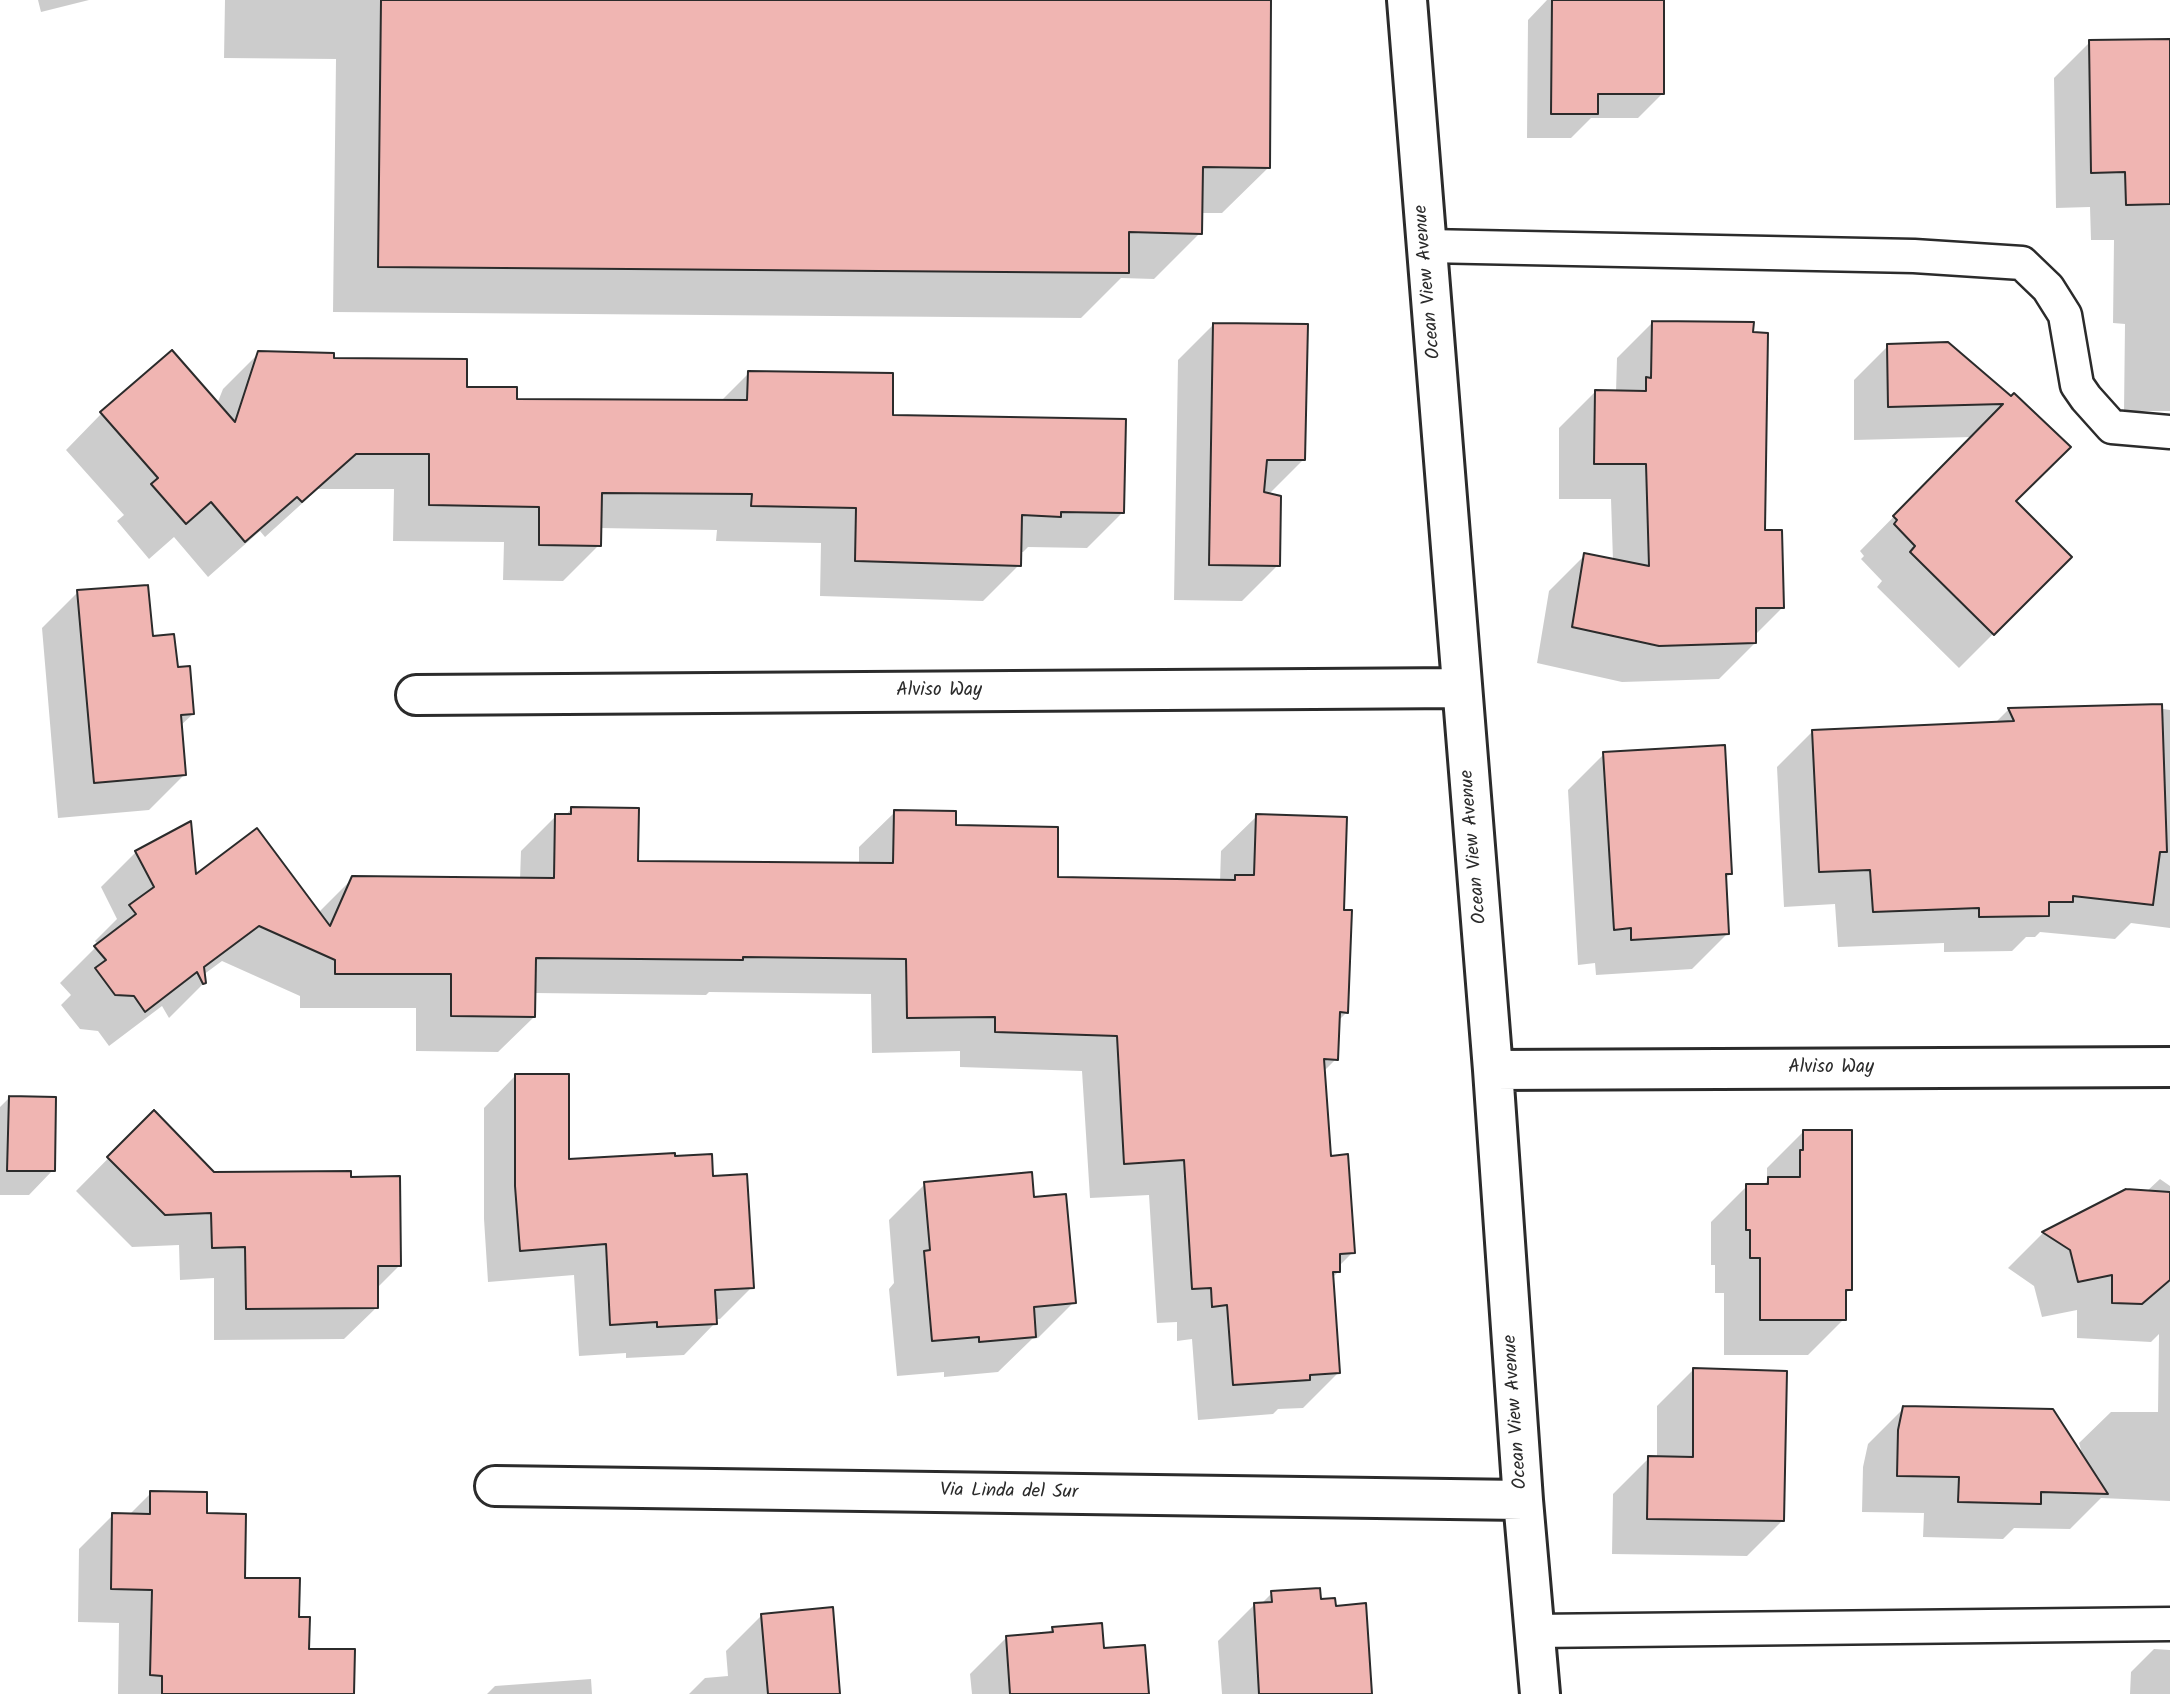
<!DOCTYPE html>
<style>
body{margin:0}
canvas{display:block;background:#fff}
</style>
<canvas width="2170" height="1694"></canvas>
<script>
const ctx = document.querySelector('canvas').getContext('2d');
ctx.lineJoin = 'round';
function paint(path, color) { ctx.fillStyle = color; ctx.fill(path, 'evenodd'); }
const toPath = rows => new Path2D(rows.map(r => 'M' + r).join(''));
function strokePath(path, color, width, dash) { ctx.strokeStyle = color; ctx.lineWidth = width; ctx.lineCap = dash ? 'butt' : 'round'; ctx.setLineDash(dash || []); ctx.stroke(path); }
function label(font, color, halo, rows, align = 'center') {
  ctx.font = font + ' Kalam,sans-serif'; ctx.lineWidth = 7; ctx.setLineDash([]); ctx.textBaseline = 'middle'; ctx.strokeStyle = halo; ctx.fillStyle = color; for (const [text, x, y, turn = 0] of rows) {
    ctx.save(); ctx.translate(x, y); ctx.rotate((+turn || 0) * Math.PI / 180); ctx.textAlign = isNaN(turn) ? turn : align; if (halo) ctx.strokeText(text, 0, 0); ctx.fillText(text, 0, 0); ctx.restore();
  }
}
const shadow = toPath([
 [38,0,89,0,41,12],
 [225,0,1269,0,1268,168,1222,213,1200,213,1200,233,1154,279,1121,278,1081,318,333,312,336,59,224,58],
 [1547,0,1662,0,1662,94,1638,118,1591,118,1571,138,1527,138,1528,20],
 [2170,41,2170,411,2124,411,2125,324,2113,323,2114,240,2091,240,2090,207,2056,208,2054,78,2090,42],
 [1653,322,1763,532,1782,608,1755,635,1755,643,1719,679,1622,682,1537,663,1549,591,1585,555,1613,561,1611,499,1559,499,1559,428,1595,392,1616,392,1617,358],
 [1214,324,1303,460,1268,495,1278,565,1242,601,1174,600,1178,360],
 [1888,346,2011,398,2014,502,2070,557,1959,668,1877,587,1882,581,1861,559,1864,556,1860,551,1972,437,1854,440,1854,380],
 [172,352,217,404,223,389,259,353,332,359,515,401,720,402,749,373,891,417,1123,512,1087,548,1028,547,1023,552,1019,552,1019,565,983,601,820,596,821,543,716,541,717,530,599,528,599,545,563,581,503,580,504,542,393,541,394,489,318,489,265,537,260,531,208,577,174,537,149,559,117,521,124,515,66,450,101,414],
 [78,592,151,638,193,714,180,726,185,774,149,810,58,818,42,628],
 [2144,706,2170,710,2170,928,2131,923,2115,939,2040,932,2035,937,2026,937,2012,951,1944,952,1944,943,1838,947,1835,904,1784,907,1777,767,1813,731,1994,724,2009,709],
 [1604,754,1730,874,1725,879,1728,933,1692,969,1596,975,1595,963,1578,965,1568,790],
 [571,809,636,863,859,864,859,847,895,812,954,827,1056,879,1220,882,1221,851,1257,816,1343,912,1347,1012,1338,1021,1336,1059,1323,1072,1329,1158,1353,1252,1338,1267,1339,1271,1332,1278,1339,1372,1303,1408,1278,1409,1273,1414,1198,1420,1192,1339,1177,1341,1177,1322,1157,1323,1149,1195,1090,1198,1082,1071,960,1067,960,1051,872,1053,871,994,709,992,706,995,534,993,534,1017,498,1052,416,1051,416,1008,300,1008,300,996,222,961,203,975,204,983,169,1018,162,1006,109,1046,98,1031,80,1029,61,1005,71,995,60,983,98,945,95,941,117,919,101,887,136,852,194,877,318,913,353,878,520,880,521,851,556,816,565,816],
 [515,1076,567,1161,673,1158,712,1178,752,1287,720,1319,715,1319,715,1323,684,1355,626,1358,626,1353,579,1356,574,1275,488,1282,484,1219,484,1108],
 [9,1098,53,1170,29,1195,0,1195,0,1107],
 [154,1112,214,1174,350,1179,400,1265,376,1289,377,1307,344,1339,214,1340,214,1278,180,1280,179,1245,132,1247,76,1191],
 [1803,1132,1850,1289,1844,1295,1844,1319,1808,1355,1724,1355,1724,1293,1715,1293,1715,1265,1711,1265,1711,1222,1747,1186,1763,1186,1767,1181,1767,1168],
 [2160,1179,2170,1186,2170,1501,2101,1498,2070,1529,2014,1528,2003,1539,1923,1537,1924,1513,1862,1512,1863,1467,1868,1444,1904,1408,2083,1457,2079,1443,2111,1412,2158,1412,2159,1334,2151,1342,2077,1338,2077,1310,2042,1317,2034,1286,2008,1268,2043,1233,2127,1191,2146,1192],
 [925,1184,1032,1199,1074,1302,1038,1338,1032,1339,998,1372,944,1377,944,1372,897,1376,889,1289,894,1283,889,1220],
 [1693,1370,1783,1520,1747,1556,1612,1554,1613,1494,1649,1458,1657,1458,1657,1406],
 [151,1493,205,1515,243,1579,297,1619,307,1650,352,1694,118,1694,119,1623,78,1622,79,1549,113,1515,129,1515],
 [1272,1593,1319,1601,1370,1694,1222,1694,1218,1641,1254,1605,1260,1605],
 [762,1615,838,1694,689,1694,705,1678,728,1676,726,1651],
 [1053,1628,1102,1649,1147,1694,972,1694,970,1674,1006,1638,1046,1635],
 [2154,1649,2170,1650,2170,1694,2130,1694,2131,1672],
 [591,1679,592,1694,487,1694,495,1686]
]);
const building = toPath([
 [381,0,1271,0,1270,168,1203,167,1202,234,1129,232,1129,273,378,267,381,0],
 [1552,0,1664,0,1664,94,1598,94,1598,114,1551,114,1552,0],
 [2170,39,2170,204,2126,205,2125,172,2091,173,2089,40,2170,39],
 [1652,321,1754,322,1753,332,1768,333,1765,530,1782,530,1784,608,1756,608,1756,643,1659,646,1572,627,1584,553,1649,566,1646,464,1594,464,1595,390,1646,391,1646,377,1651,378,1652,321],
 [1213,323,1308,324,1305,460,1267,460,1264,492,1281,496,1280,566,1209,565,1213,323],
 [1948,342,2011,396,2014,393,2071,447,2016,501,2072,557,1994,635,1910,552,1915,546,1894,524,1897,520,1893,516,2003,404,1888,407,1887,344,1948,342],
 [172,350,235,422,258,351,334,353,334,358,467,359,467,387,517,387,517,399,747,400,748,371,893,373,893,415,1126,419,1124,513,1061,512,1061,517,1022,515,1021,566,855,561,856,508,751,506,752,494,602,493,601,546,539,545,539,507,429,505,429,454,356,454,302,502,297,497,245,542,211,502,186,524,151,484,158,478,100,412,172,350],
 [148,585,153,636,174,634,178,667,190,666,194,714,181,715,186,775,94,783,77,590,148,585],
 [2162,704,2167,852,2160,852,2153,905,2073,896,2073,902,2049,902,2049,916,1979,917,1979,908,1873,912,1870,870,1819,872,1812,730,2014,721,2008,708,2162,704],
 [1725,745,1732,874,1726,874,1729,934,1631,940,1631,928,1614,930,1603,752,1725,745],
 [571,807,639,808,638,861,893,863,894,810,956,811,956,825,1058,827,1058,877,1235,880,1235,875,1254,875,1256,814,1347,817,1344,910,1352,910,1348,1013,1340,1012,1338,1060,1324,1059,1331,1156,1348,1154,1355,1253,1340,1254,1340,1272,1333,1272,1340,1373,1310,1375,1310,1380,1233,1385,1227,1305,1212,1307,1211,1288,1192,1289,1184,1160,1124,1164,1117,1036,995,1032,995,1017,907,1018,906,959,743,957,743,960,536,958,535,1017,451,1016,451,974,335,974,335,960,259,926,204,967,206,983,203,984,197,972,145,1012,134,996,115,995,95,968,106,960,94,946,136,914,129,905,154,887,135,851,191,821,196,874,257,828,330,926,352,876,554,878,555,814,571,814,571,807],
 [515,1074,569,1074,569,1159,675,1153,675,1156,712,1154,713,1176,747,1174,754,1288,715,1290,717,1324,657,1327,657,1322,610,1325,606,1244,520,1251,515,1186,515,1074],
 [9,1096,56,1097,55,1171,7,1171,9,1096],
 [154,1110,214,1172,351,1171,351,1177,400,1176,401,1266,378,1266,378,1308,246,1309,245,1247,212,1248,211,1213,165,1215,107,1157,154,1110],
 [1803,1130,1852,1130,1852,1290,1846,1290,1846,1320,1760,1320,1760,1258,1750,1258,1750,1230,1746,1230,1746,1184,1768,1184,1768,1177,1800,1177,1800,1150,1803,1150,1803,1130],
 [1032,1172,1034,1197,1066,1194,1076,1303,1034,1307,1036,1337,979,1342,979,1337,932,1341,924,1251,930,1250,924,1182,1032,1172],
 [2126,1189,2170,1192,2170,1280,2142,1304,2112,1303,2112,1275,2078,1282,2070,1250,2042,1232,2126,1189],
 [1693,1368,1787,1371,1784,1521,1647,1519,1648,1456,1693,1457,1693,1368],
 [1903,1406,2053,1409,2108,1494,2041,1492,2041,1504,1958,1502,1959,1477,1897,1476,1898,1430,1903,1406],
 [150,1491,207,1492,207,1513,246,1514,245,1578,300,1578,299,1617,310,1617,309,1649,355,1649,354,1694,162,1694,162,1676,150,1675,152,1590,111,1589,112,1513,150,1514,150,1491],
 [1320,1588,1321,1599,1335,1598,1336,1606,1366,1603,1372,1694,1259,1694,1254,1603,1272,1602,1271,1591,1320,1588],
 [833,1607,840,1694,768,1694,761,1614,833,1607],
 [1102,1623,1104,1648,1145,1645,1149,1694,1010,1694,1006,1636,1053,1632,1052,1627,1102,1623]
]);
const lane = toPath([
 [1427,246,1914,256,2022,263,2048,288,2065,315,2077,385,2086,398,2112,427,2170,432],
 [1534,1631,2170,1624]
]);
const street = toPath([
 [1407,0,1493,1070,1523,1500,1540,1694],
 [416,695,1462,688],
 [1493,1070,2170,1067],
 [495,1486,1523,1500]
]);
const streetNames = [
 ["Ocean View Avenue",1429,282,-95],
 ["Alviso Way",939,692],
 ["Ocean View Avenue",1475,847,-95],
 ["Alviso Way",1831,1069],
 ["Ocean View Avenue",1517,1412,-94],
 ["Via Linda del Sur",1009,1493,1]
];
paint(shadow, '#0003');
paint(building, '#f0b5b2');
strokePath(building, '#2b2b2b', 2);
strokePath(lane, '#2b2b2b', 37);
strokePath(street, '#2b2b2b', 44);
strokePath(lane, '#fff', 32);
strokePath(street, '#fff', 38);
label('19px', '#2b2b2b', '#fff', streetNames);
</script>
